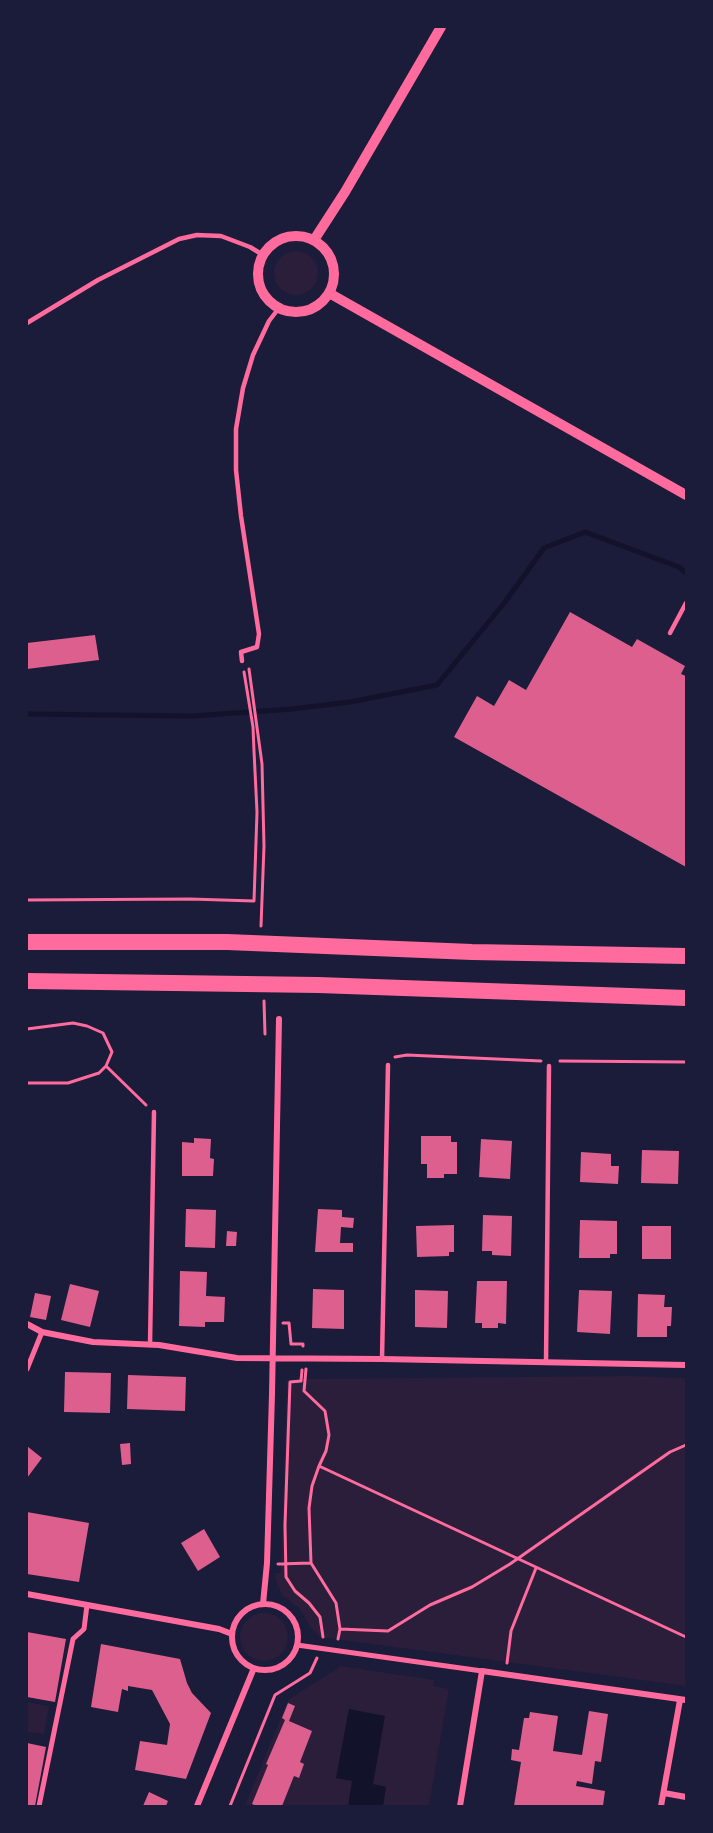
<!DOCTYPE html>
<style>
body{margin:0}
#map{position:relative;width:713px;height:1833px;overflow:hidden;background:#1b1b3a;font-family:"Open Sans",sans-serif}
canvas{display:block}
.frame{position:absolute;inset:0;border:28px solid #1b1b3a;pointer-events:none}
</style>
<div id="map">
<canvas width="713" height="1833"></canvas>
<div class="frame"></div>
</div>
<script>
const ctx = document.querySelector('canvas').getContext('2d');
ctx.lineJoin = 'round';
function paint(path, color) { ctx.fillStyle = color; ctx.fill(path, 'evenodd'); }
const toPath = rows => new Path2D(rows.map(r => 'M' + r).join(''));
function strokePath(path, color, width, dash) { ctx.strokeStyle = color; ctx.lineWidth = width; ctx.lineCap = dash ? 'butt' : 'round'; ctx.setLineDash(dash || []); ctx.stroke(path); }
const green = toPath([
 '274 273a22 22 0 1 1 44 0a22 22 0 1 1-44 0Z',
 [631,1376,686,1378,686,1686,320,1637,310,1627,300,1609,282,1595,277,1584,275,1573,281,1573,287,1381,293,1379],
 '240 1637a24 24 0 1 1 48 0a24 24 0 1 1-48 0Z',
 [341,1666,434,1680,433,1686,449,1689,429,1806,245,1806,288,1700],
 [27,1702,49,1706,44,1734,27,1732]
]);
const water = toPath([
 [349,1709,385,1716,373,1784,386,1787,383,1806,348,1806,352,1781,336,1778]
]);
const stream = toPath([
 [27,714,193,716,292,709,350,702,437,685,505,602,544,548,585,532,679,567,686,573]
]);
const building = toPath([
 [570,612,632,647,637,639,685,666,681,674,686,676,686,867,454,737,477,696,494,706,509,680,526,690],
 [95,635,99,660,27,669,27,643],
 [421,1136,451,1136,451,1142,457,1142,457,1174,444,1174,444,1178,427,1178,427,1164,421,1164],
 [194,1138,211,1139,210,1158,214,1159,213,1176,182,1176,182,1142,194,1143],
 [481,1139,512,1141,510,1179,479,1177],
 [642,1150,679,1151,678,1184,641,1183],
 [581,1152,611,1154,611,1166,619,1166,618,1184,580,1182],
 [186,1209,216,1210,215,1248,185,1247],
 [318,1209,342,1210,342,1217,354,1218,353,1228,341,1227,340,1243,353,1243,353,1252,315,1252],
 [483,1215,512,1216,511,1256,492,1255,492,1251,482,1251],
 [580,1220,617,1221,617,1254,610,1254,610,1258,579,1258],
 [454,1225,454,1252,449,1252,449,1256,417,1257,416,1226],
 [642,1226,671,1226,671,1259,642,1259],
 [227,1231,237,1232,236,1246,226,1246],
 [180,1271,207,1272,206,1296,225,1297,224,1322,205,1322,205,1327,179,1326],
 [477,1281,507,1281,506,1324,498,1323,498,1328,482,1328,482,1323,475,1323],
 [70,1284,99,1291,90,1327,61,1320],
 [313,1289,344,1290,344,1329,312,1328],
 [415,1290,448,1291,447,1328,415,1327],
 [579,1290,612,1291,610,1334,577,1332],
 [35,1293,51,1296,46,1320,30,1317],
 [638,1294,665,1295,664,1307,672,1307,671,1326,667,1326,667,1337,637,1337],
 [65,1372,111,1373,110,1413,64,1412],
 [128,1375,186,1377,185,1411,127,1409],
 [130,1443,131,1464,122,1465,120,1444],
 [27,1446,42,1458,27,1478],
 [27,1512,89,1523,79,1582,27,1574],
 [204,1529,220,1557,198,1571,181,1543],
 [27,1632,66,1639,55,1702,27,1697],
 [101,1644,180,1659,187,1683,192,1693,211,1713,186,1779,135,1770,140,1741,167,1745,170,1724,152,1690,128,1686,128,1691,122,1689,118,1712,91,1707],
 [288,1703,295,1706,289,1721,312,1731,300,1762,304,1764,299,1778,294,1776,282,1806,257,1806,252,1804,268,1765,266,1764,285,1720,282,1718],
 [589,1711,608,1714,601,1762,595,1761,592,1784,577,1781,576,1786,605,1791,603,1806,514,1806,521,1762,511,1760,512,1749,519,1750,524,1718,529,1718,530,1712,558,1716,553,1751,582,1755],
 [27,1743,46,1747,35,1806,27,1806],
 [149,1792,168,1801,166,1806,143,1806]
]);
const path = toPath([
 [249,669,262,764,264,846,261,926],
 [27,900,190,899,254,901,257,812,254,751,253,727,244,672],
 [264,1001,265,1034],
 [27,1029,73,1023,87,1026,103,1033,112,1052,106,1066,99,1073,68,1083,27,1083],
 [395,1057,407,1055,541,1061],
 [560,1061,686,1062],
 [106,1066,146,1105],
 [283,1323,289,1323,291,1344,303,1344,303,1346],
 [306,1369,304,1391,325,1411,329,1435,326,1451,319,1466,686,1637],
 [302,1370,301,1381,290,1382,285,1525,286,1577,295,1591,309,1603,320,1617,323,1637],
 [311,1563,309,1508,312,1486,319,1466],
 [278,1564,311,1563,336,1603,340,1629,338,1639],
 [340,1629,388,1631,430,1605,472,1587,510,1564,670,1452,686,1445],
 [507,1663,511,1631,536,1568],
 [230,1806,275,1695,310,1673,317,1658]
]);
const service = toPath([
 [27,323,98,280,179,239,197,235,221,236,250,247,263,255],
 [670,633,686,603],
 [242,661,241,652,257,647,259,634,241,516,236,470,236,429,243,388,253,355,269,321,279,308],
 [150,1345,154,1112],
 [382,1359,388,1065],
 [546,1362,549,1066]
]);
const pedestrian = toPath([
 [27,1369,42,1332],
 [297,1645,482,1671],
 [39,1806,73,1639,84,1629,87,1605]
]);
const minor = toPath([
 [27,1324,42,1332,93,1342,159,1345,237,1358,382,1359,686,1365],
 [27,1594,219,1629,232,1634],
 [263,1604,267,1563,272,1394,279,1019],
 '232 1637a33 33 0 1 1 66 0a33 33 0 1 1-66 0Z',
 [664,1793,686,1797],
 [197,1806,254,1668],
 [460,1806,482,1671,686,1700],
 [661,1806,680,1700]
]);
const tertiary = toPath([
 '258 274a38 38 0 1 1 76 0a38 38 0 1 1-76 0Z',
 [314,240,345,192,441,27],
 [329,293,686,495]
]);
const motorway = toPath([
 [27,942,227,942,472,952,686,956],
 [27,981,318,985,686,998]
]);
paint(green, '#2a1e3b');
paint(water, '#12122b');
strokePath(stream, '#12122b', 5);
paint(building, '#dd5f8e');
strokePath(path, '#ff6b9d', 3);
strokePath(service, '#ff6b9d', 4.5);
strokePath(pedestrian, '#ff6b9d', 5);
strokePath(minor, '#ff6b9d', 6);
strokePath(tertiary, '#ff6b9d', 10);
strokePath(motorway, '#ff6b9d', 16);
</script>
